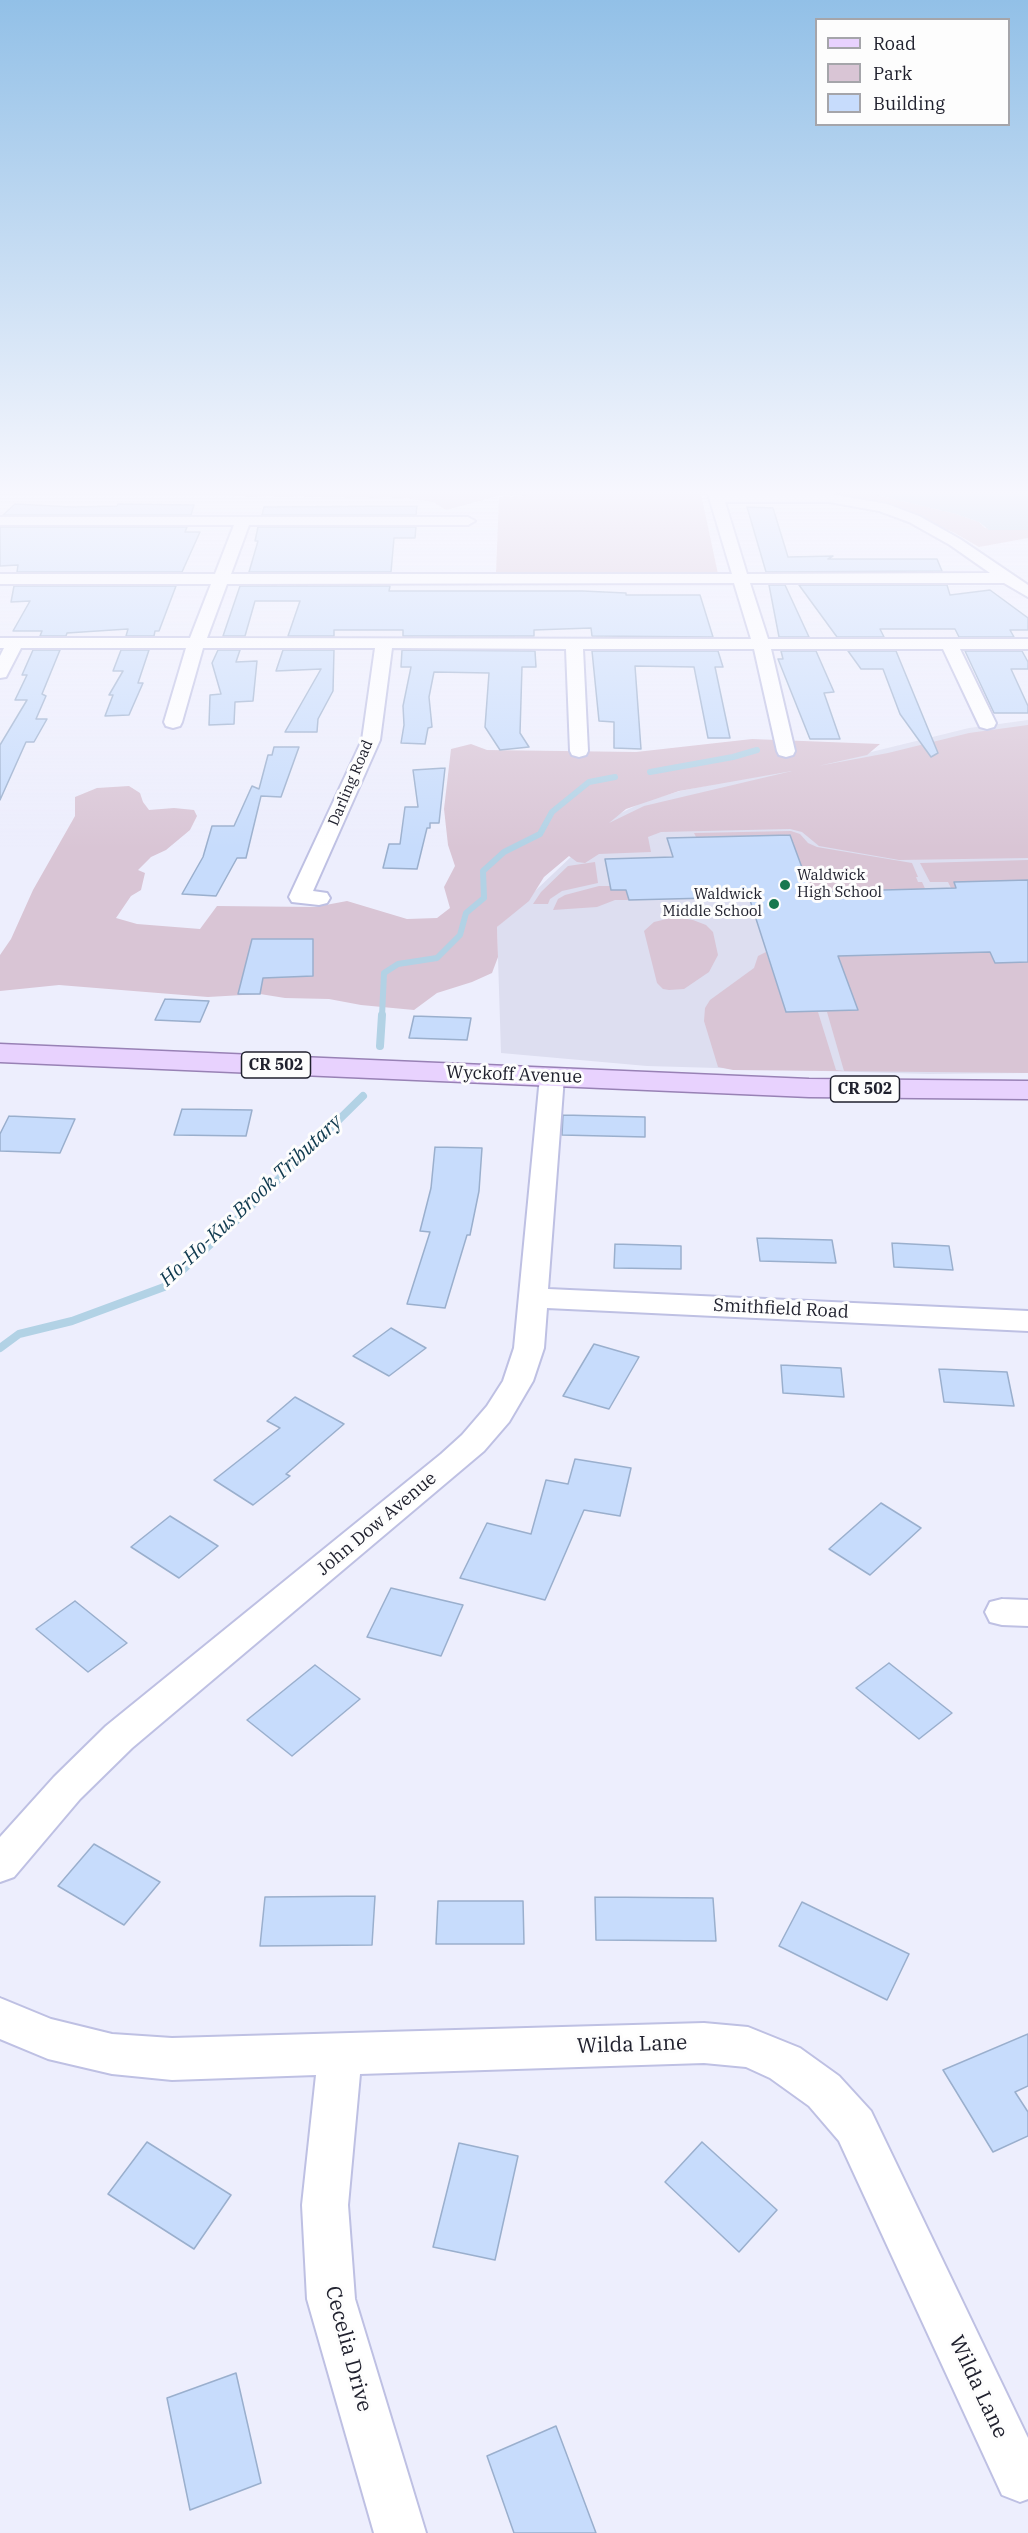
<!DOCTYPE html>
<style>
body{margin:0}
#map{position:relative;width:1028px;height:2533px;overflow:hidden;background:#edeefd;font-family:"IBM Plex Serif",serif}
canvas{display:block}
.legend{position:absolute;left:815px;top:18px;width:195px;height:108px;box-sizing:border-box;background:#fdfdfd;border:2px solid #a5a5aa;margin:0;padding:8px 10px;list-style:none;font-size:18px;color:#20212e}
.legend li{display:flex;align-items:center;gap:12px;height:30px}
.legend b{width:30px;border:2px solid #a5a5aa}
</style>
<div id="map">
<canvas width="1028" height="2533"></canvas>
<ul class="legend">
<li><b style="height:8px;background:#e8d2fe"></b>Road</li>
<li><b style="height:16px;background:#d9c5d5"></b>Park</li>
<li><b style="height:16px;background:#c7dcfc"></b>Building</li>
</ul>
</div>
<script>
const ctx = document.querySelector('canvas').getContext('2d');
ctx.lineJoin = 'round';
function paint(path, color) { ctx.fillStyle = color; ctx.fill(path, 'evenodd'); }
const toPath = rows => new Path2D(rows.map(r => 'M' + r).join(''));
function strokePath(path, color, width, dash) { ctx.strokeStyle = color; ctx.lineWidth = width; ctx.lineCap = dash ? 'butt' : 'round'; ctx.setLineDash(dash || []); ctx.stroke(path); }
function label(font, color, halo, rows, align = 'center') {
  ctx.font = font + ' "IBM Plex Serif",serif'; ctx.lineWidth = 6; ctx.setLineDash([]); ctx.textBaseline = 'middle'; ctx.strokeStyle = halo; ctx.fillStyle = color; for (const [text, x, y, turn = 0] of rows) {
    ctx.save(); ctx.translate(x, y); ctx.rotate((+turn || 0) * Math.PI / 180); ctx.textAlign = isNaN(turn) ? turn : align; if (halo) ctx.strokeText(text, 0, 0); ctx.fillText(text, 0, 0); ctx.restore();
  }
}
const built = toPath([
 [1028,720,1028,1073,928,1074,647,1066,501,1053,497,927,613,817,643,802,680,791,859,755,969,728]
]);
const green = toPath([
 [233,494,701,494,718,574,496,573,499,497,528,496,502,495,446,510,433,502,404,498,233,496],
 [834,494,873,494,956,514,979,522,985,528,1028,530,1028,538,979,547,953,532,885,505],
 [1028,725,1028,858,899,860,819,846,802,832,790,829,661,832,648,837,651,852,599,854,585,863,577,862,569,856,544,877,529,901,497,927,498,957,492,973,472,982,437,993,414,1010,361,1005,329,999,285,998,260,994,208,997,59,985,0,991,0,955,11,939,33,890,75,816,75,797,97,788,129,786,140,793,143,802,149,810,174,808,194,810,197,816,190,830,166,850,151,857,138,870,145,873,141,890,131,896,116,918,137,924,200,929,217,906,315,907,347,901,407,919,437,918,450,908,444,887,455,866,448,845,444,809,451,749,471,744,487,750,636,752,752,739,880,744,867,755,818,766,888,753,969,733],
 [792,771,644,806,609,823,626,809,679,791],
 [791,831,800,834,808,843,817,847,912,863,918,877,916,877,918,882,922,882,928,895,924,895,921,889,840,891,816,905,790,835,696,837,694,833],
 [1028,860,1028,880,954,882,960,894,953,892,948,882,930,882,920,863],
 [595,862,598,883,562,891,550,899,548,904,533,904,541,892,568,866],
 [599,886,610,886,611,890,626,890,629,900,615,900,597,907,553,910,558,899,565,895],
 [675,917,693,920,706,925,713,932,718,955,709,972,684,989,669,990,663,989,657,983,644,931,654,922],
 [861,942,867,956,948,953,986,945,995,963,1028,962,1028,1073,733,1070,718,1067,704,1021,705,1008,710,1000,754,968,758,956,766,952,786,1012,857,1010,833,943],
 [818,1012,827,1012,844,1071,836,1070]
]);
const water = toPath([
 [873,494,1028,494,1028,530,989,530,979,522,956,514]
]);
const streamFar1 = toPath([
 [650,772,733,757,757,750],
 [382,1016,384,973,398,964,437,958,460,935,466,913,484,898,483,871,504,852,540,834,552,812,589,782,615,777]
]);
const stream = toPath([
 [380,1046,382,1015],
 [0,1348,19,1334,72,1321,164,1287,241,1216,363,1096]
]);
const building = toPath([
 [15,504,73,507,117,506,118,504,194,505,191,515,3,515,15,504],
 [417,506,416,515,262,515,264,507,417,506],
 [747,507,773,508,788,557,833,556,828,559,937,559,942,571,766,572,747,507],
 [0,527,187,527,185,532,200,532,182,572,17,572,18,565,0,566,0,527],
 [258,527,416,527,415,538,394,538,391,572,249,572,258,541,255,541,258,527],
 [769,585,785,585,809,637,779,637,769,585],
 [799,585,947,585,950,595,990,590,1028,618,1028,630,1010,630,1014,637,959,637,955,629,880,629,884,637,837,637,799,585],
 [14,586,176,586,159,631,155,631,154,636,126,636,128,629,67,633,66,636,40,636,42,631,13,631,30,601,11,602,14,586],
 [240,586,390,586,389,591,583,591,626,593,626,595,700,595,713,637,592,636,591,628,534,630,534,636,403,636,403,630,334,630,334,636,288,636,300,601,255,601,245,636,223,636,240,586],
 [33,650,60,650,42,694,46,696,36,719,47,719,34,742,26,742,0,800,0,745,27,700,15,700,27,675,22,675,33,650],
 [121,650,149,650,138,683,143,683,129,715,105,716,113,695,109,695,123,671,113,671,121,650],
 [218,650,240,650,236,662,257,661,253,701,235,702,234,724,209,725,210,695,221,694,212,663,218,650],
 [283,650,334,650,333,691,318,719,317,732,285,732,321,669,276,671,283,650],
 [402,650,535,651,536,667,522,667,520,733,529,747,500,750,485,727,489,673,434,672,429,697,432,727,428,728,425,744,401,743,404,725,403,706,411,667,401,667,402,650],
 [592,651,718,651,723,667,715,667,730,738,708,738,694,667,635,666,641,749,614,748,614,722,599,721,592,651],
 [781,651,816,651,834,692,824,693,840,739,810,739,778,659,783,659,781,651],
 [848,651,896,651,938,753,931,757,900,714,883,669,861,669,848,651],
 [965,651,1022,651,1028,662,1028,669,1011,669,1028,706,1028,713,994,713,965,651],
 [274,747,299,747,281,797,261,796,246,858,237,858,216,896,182,894,203,857,212,826,234,826,252,786,259,789,268,755,272,755,274,747],
 [445,768,439,823,430,823,430,828,427,828,417,869,383,868,389,844,400,844,405,807,418,807,413,770,445,768],
 [790,835,811,892,956,888,954,882,1028,880,1028,962,995,963,990,952,838,956,858,1010,786,1012,749,897,629,900,626,890,611,890,605,859,673,857,667,838,790,835],
 [252,939,313,939,313,976,263,978,260,994,238,994,252,939],
 [165,999,209,1001,200,1022,155,1020,165,999],
 [414,1016,471,1018,467,1040,409,1038,414,1016],
 [182,1109,252,1110,246,1136,174,1135,182,1109],
 [563,1115,645,1117,645,1137,562,1135,563,1115],
 [9,1116,75,1119,60,1153,0,1151,0,1134,9,1116],
 [435,1147,482,1148,479,1191,470,1235,467,1235,445,1308,407,1304,430,1232,420,1231,431,1188,435,1147],
 [757,1238,832,1240,836,1263,760,1261,757,1238],
 [892,1243,949,1246,953,1270,894,1267,892,1243],
 [615,1244,681,1246,681,1269,614,1268,615,1244],
 [391,1328,426,1348,389,1376,353,1356,391,1328],
 [594,1344,639,1357,609,1409,563,1396,594,1344],
 [781,1365,841,1368,844,1397,783,1393,781,1365],
 [939,1369,1007,1372,1014,1406,944,1402,939,1369],
 [295,1397,344,1424,286,1474,290,1476,253,1505,214,1480,280,1428,267,1421,295,1397],
 [575,1459,631,1468,620,1516,584,1510,545,1600,460,1578,487,1523,531,1534,546,1480,568,1484,575,1459],
 [881,1503,921,1528,870,1575,829,1549,881,1503],
 [170,1516,218,1546,179,1578,131,1547,170,1516],
 [391,1588,463,1605,441,1656,367,1637,391,1588],
 [75,1601,127,1643,88,1672,36,1629,75,1601],
 [889,1663,952,1713,919,1739,856,1688,889,1663],
 [315,1665,360,1699,292,1756,247,1720,315,1665],
 [94,1844,160,1882,124,1925,58,1886,94,1844],
 [375,1896,372,1945,260,1946,265,1897,375,1896],
 [595,1897,713,1898,716,1941,596,1940,595,1897],
 [438,1901,523,1901,524,1944,436,1944,438,1901],
 [802,1902,909,1954,887,2000,779,1946,802,1902],
 [1028,2034,1028,2086,1015,2092,1028,2112,1028,2136,993,2152,943,2070,1028,2034],
 [147,2142,231,2195,194,2249,108,2194,147,2142],
 [702,2142,777,2210,739,2252,665,2182,702,2142],
 [459,2143,518,2156,495,2260,433,2247,459,2143],
 [236,2373,261,2483,190,2510,167,2398,236,2373],
 [556,2426,596,2533,514,2533,487,2456,556,2426]
]);
const minor = toPath([
 [708,494,830,494,887,504,919,516,960,539,1028,585,1028,597,1004,583,750,583,768,639,1028,639,1028,649,960,649,996,723,994,727,987,729,980,727,978,723,943,649,771,649,795,751,793,755,786,757,779,755,777,751,754,649,583,649,588,751,586,755,579,757,572,755,570,751,566,649,392,648,380,740,313,891,327,893,330,898,327,903,319,905,292,902,289,897,362,740,375,648,203,648,182,722,180,726,173,728,166,726,164,722,186,648,21,648,6,677,0,678,0,656,4,648,0,648,0,638,190,638,211,584,0,584,0,574,215,574,234,525,0,525,0,517,468,517,475,521,468,525,249,525,231,574,732,574,708,494],
 [725,502,829,502,879,511,909,522,950,545,990,573,747,574,725,502],
 [734,583,751,639,207,638,227,584,734,583],
 [552,1070,561,1072,564,1077,548,1289,1028,1311,1028,1331,547,1308,544,1348,533,1381,509,1422,484,1451,132,1748,80,1799,14,1877,0,1882,0,1837,54,1777,106,1726,441,1454,462,1435,487,1406,503,1381,514,1348,540,1077,543,1072,552,1070],
 [1002,1599,1028,1600,1028,1626,1002,1625,990,1622,985,1612,990,1602,1002,1599],
 [0,1998,51,2019,112,2034,172,2038,704,2023,748,2027,800,2048,839,2076,871,2111,1028,2438,1028,2499,1020,2502,1002,2495,839,2141,809,2106,770,2078,746,2067,704,2063,360,2074,348,2205,355,2299,426,2533,374,2533,307,2299,302,2205,316,2075,172,2080,112,2074,48,2059,0,2039,0,1998]
]);
const primary = toPath([
 [0,1044,809,1079,1028,1081,1028,1099,809,1097,0,1062,0,1044]
]);
const markers = [
 [785,885,6,"#18784f"],
 [774,904,6,"#18784f"]
];
const farStreetnames = [
 ["Darling Road",351,783,-67]
];
const farPoinames = [
 ["Waldwick",797,876],
 ["High School",797,893],
 ["Waldwick",762,895,"right"],
 ["Middle School",762,912,"right"]
];
const shields = [
 [276,1065,69],
 [865,1089,69]
];
const shieldNames = [
 ["CR 502",276,1065],
 ["CR 502",865,1089]
];
const streetNames = [
 ["Wyckoff Avenue",514,1075,2],
 ["Smithfield Road",781,1309,3],
 ["John Dow Avenue",377,1524,-40]
];
const waterNames = [
 ["Ho-Ho-Kus Brook Tributary",251,1201,-43]
];
const nearStreetnames = [
 ["Wilda Lane",632,2045,-2],
 ["Cecelia Drive",348,2349,75],
 ["Wilda Lane",978,2387,65]
];
paint(built, '#dddef0');
paint(green, '#d9c5d5');
paint(water, '#b2d2e5');
strokePath(streamFar1, '#b2d2e5', 6);
strokePath(stream, '#b2d2e5', 8);
paint(building, '#c7dcfc');
strokePath(building, '#9aafcd', 1.5);
strokePath(minor, '#bec0e3', 4);
strokePath(primary, '#9881b5', 3);
paint(minor, '#fff');
paint(primary, '#e8d2fe');
const sky = ctx.createLinearGradient(0, 0, 0, 849);
sky.addColorStop(0, '#92c0e7');
sky.addColorStop(0.58, '#f7f7fe');
sky.addColorStop(1, '#f7f7fe00');
ctx.fillStyle = sky;
ctx.fillRect(0, 0, 1028, 849);
for (const [x, y, r, color] of markers) { const dot = new Path2D(); dot.arc(x, y, r, 0, 2 * Math.PI); ctx.fillStyle = color; ctx.fill(dot); strokePath(dot, '#fdfdfd', 2); }
label('15px', '#20212e', '#fdfdfd', farStreetnames);
label('15px', '#20212e', '#fdfdfd', farPoinames, 'left');
for (const [x, y, w] of shields) { const box = new Path2D(); box.roundRect(x - w / 2, y - 13, w, 26, 4.5); ctx.fillStyle = '#fdfdfd'; ctx.fill(box); strokePath(box, '#20212e', 1.5); }
label('bold 16px', '#20212e', null, shieldNames);
label('18px', '#20212e', '#fdfdfd', streetNames);
label('italic 20px', '#0e394e', '#fdfdfd', waterNames);
label('21px', '#20212e', '#fdfdfd', nearStreetnames);
</script>
